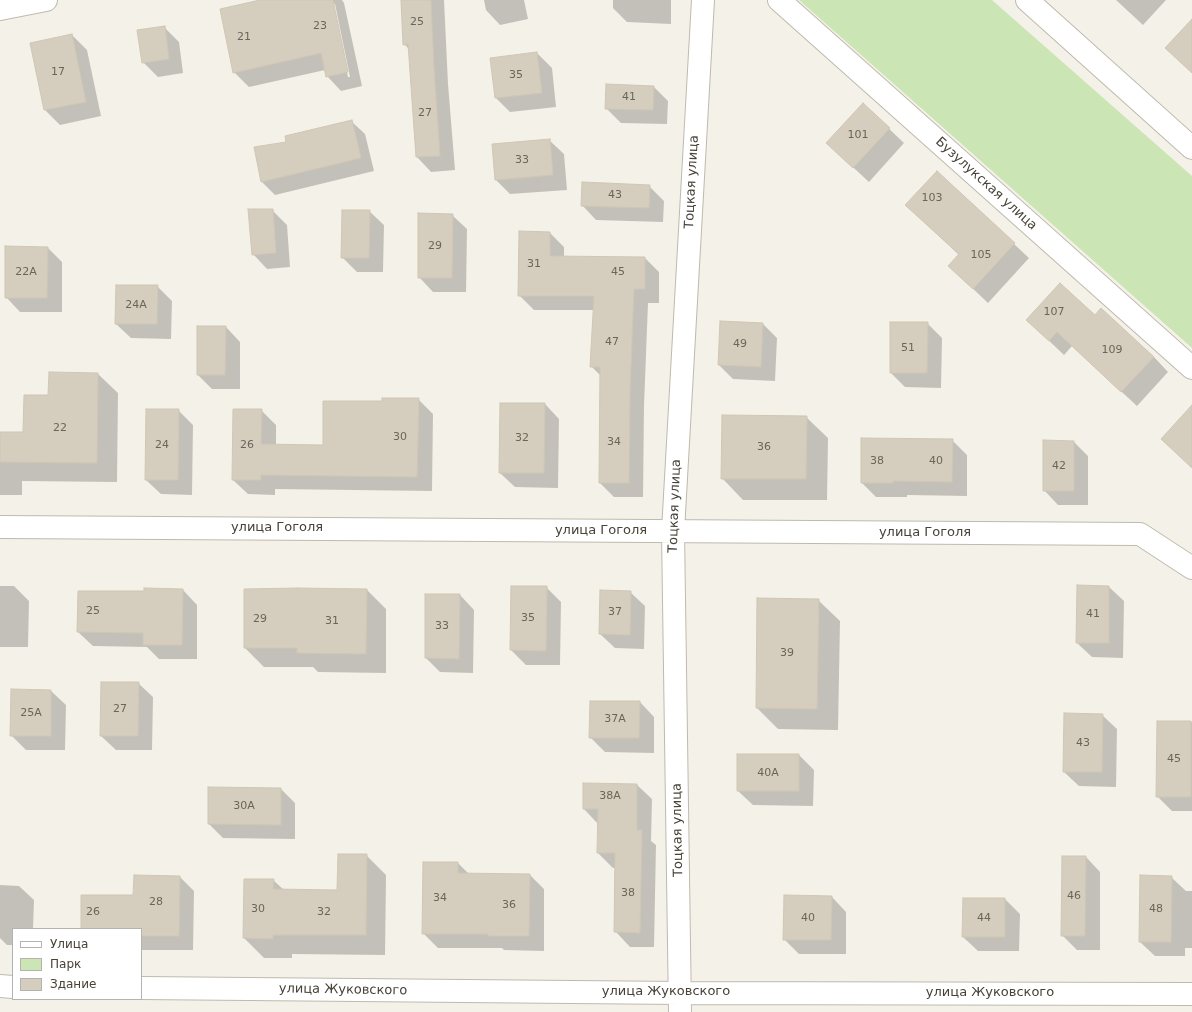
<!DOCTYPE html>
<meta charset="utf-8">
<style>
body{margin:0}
#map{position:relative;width:1192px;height:1012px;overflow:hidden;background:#f4f1e9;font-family:"DejaVu Sans",sans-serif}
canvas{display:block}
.legend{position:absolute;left:12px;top:928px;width:130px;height:72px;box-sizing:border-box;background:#fff;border:1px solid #b5b3af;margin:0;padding:5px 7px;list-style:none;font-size:12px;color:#474238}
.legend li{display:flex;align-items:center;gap:8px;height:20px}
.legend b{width:20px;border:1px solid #b5b3af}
</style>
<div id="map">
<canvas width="1192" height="1012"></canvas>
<ul class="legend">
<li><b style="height:5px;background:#fff"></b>Улица</li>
<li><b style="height:11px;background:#cce5b5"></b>Парк</li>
<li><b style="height:11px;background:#d5cebf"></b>Здание</li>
</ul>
</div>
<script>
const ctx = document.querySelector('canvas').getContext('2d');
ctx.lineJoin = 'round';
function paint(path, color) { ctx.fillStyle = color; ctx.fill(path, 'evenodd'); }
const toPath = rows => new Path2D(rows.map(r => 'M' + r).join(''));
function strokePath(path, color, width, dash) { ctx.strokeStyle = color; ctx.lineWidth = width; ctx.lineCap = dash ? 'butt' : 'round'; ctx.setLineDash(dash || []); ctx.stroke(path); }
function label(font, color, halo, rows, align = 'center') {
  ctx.font = font + ' "DejaVu Sans",sans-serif'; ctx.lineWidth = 3.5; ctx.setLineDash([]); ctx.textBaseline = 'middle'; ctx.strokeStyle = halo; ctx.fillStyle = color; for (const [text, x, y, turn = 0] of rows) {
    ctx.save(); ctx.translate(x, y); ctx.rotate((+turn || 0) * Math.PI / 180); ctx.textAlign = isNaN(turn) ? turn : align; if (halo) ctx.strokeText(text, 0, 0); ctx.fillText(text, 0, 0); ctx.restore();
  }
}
const green = toPath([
 [799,0,992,0,1192,176,1192,348]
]);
const shadow = toPath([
 [273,0,342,0,344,3,362,86,341,91,327,76,325,70,249,87,234,72],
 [333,4,335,4,350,77,348,77],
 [402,0,444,0,448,84,455,170,431,172,417,157,410,50,404,44],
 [484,0,524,0,528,19,500,25,486,10],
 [613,0,671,0,671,24,627,22,613,8],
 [1116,0,1166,0,1143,25],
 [164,27,179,42,183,73,158,77,143,62],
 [72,35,87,50,101,116,60,125,45,110,31,44],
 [537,53,552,68,556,107,510,112,496,98],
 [654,87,668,101,667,124,621,123,606,108],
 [863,104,904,143,869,182,842,157],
 [351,121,365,134,374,171,275,195,262,182,287,143],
 [549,140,564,154,567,190,510,194,496,180],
 [937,172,1029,258,988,303,949,266,959,255,906,205],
 [649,186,664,201,663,222,596,220,582,205],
 [272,210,287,225,290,267,267,269,253,254],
 [369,211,384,225,383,272,357,272,342,257],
 [452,215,467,229,466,292,433,292,419,277],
 [550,233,564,247,564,257,645,258,659,272,659,303,648,303,644,406,643,497,614,497,600,483,601,376,591,366,594,310,534,310,519,295],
 [48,248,62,262,62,312,20,312,6,297],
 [157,286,172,301,171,339,131,338,116,324],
 [1095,316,1154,357,1168,372,1137,406,1072,346,1064,355,1027,320],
 [927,323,942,338,941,388,905,387,891,373],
 [763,324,777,338,775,381,733,379,719,365],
 [226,327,240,342,240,389,212,389,198,375],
 [98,374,118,393,117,482,22,481,22,495,0,495,0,433,24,433,49,396],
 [418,399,433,414,432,491,275,489,275,495,248,494,233,480,261,410,276,425,276,445,324,446,383,402],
 [545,404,559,419,558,488,515,487,500,473],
 [178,410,193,425,192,495,161,494,146,480],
 [806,417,828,438,827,500,743,500,722,478],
 [952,440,967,455,967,496,907,495,907,497,876,497,862,483],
 [1074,442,1088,456,1088,505,1058,505,1044,490],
 [0,586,14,586,29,601,28,647,0,647],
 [1078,586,1109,587,1124,601,1123,658,1092,657,1077,643],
 [546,587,561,602,560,665,526,665,511,650],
 [183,590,197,605,197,659,159,659,147,647,93,646,78,632,145,592],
 [367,590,386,609,386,673,318,672,313,667,264,667,245,648],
 [630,592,645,606,644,649,615,648,600,634],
 [460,595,474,610,473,673,440,672,426,658],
 [818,600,840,621,838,730,778,729,757,708],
 [138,683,153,697,152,750,116,750,101,736],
 [12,690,51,691,66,705,65,750,26,750,11,735],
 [640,702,654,717,654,753,605,752,590,737],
 [1102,715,1117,729,1116,787,1079,786,1064,772],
 [1158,722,1192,722,1192,811,1172,811,1157,796],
 [738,755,799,755,814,770,813,806,753,805,738,791],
 [637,785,652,799,651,841,656,845,654,947,630,947,616,932,616,868,613,868,598,853,598,824,584,809],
 [281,789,295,803,295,839,223,838,209,824],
 [366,855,386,875,385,955,292,954,292,958,264,958,244,938,245,880,273,880,284,890,338,891],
 [1086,857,1100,872,1100,950,1077,950,1062,935],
 [458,863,469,874,530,875,544,889,544,951,504,950,502,948,438,948,423,933],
 [180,877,194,891,193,950,141,950,141,929,82,929,134,896],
 [1171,877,1186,891,1192,891,1192,948,1185,948,1185,956,1155,956,1140,942],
 [0,885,19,886,34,900,33,929,13,929,13,945,7,945,0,938],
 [832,897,846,912,846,954,799,954,784,939],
 [964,899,1005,899,1020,914,1019,951,978,951,963,937]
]);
const building = toPath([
 [260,0,333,0,348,72,326,77,321,53,233,73,220,9,260,0],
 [401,0,431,0,434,68,440,156,416,157,408,44,403,45,401,0],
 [1192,19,1192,73,1165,48,1192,19],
 [165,26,169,59,142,63,137,30,165,26],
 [72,34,86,102,44,110,30,43,72,34],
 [537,52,542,93,495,98,490,58,537,52],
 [606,84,654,86,653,110,605,109,606,84],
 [863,103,890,128,853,168,826,143,863,103],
 [352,120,361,158,261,182,254,147,286,142,285,136,352,120],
 [550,139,553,175,495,180,492,144,550,139],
 [937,171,1015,243,973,289,948,266,959,254,905,205,937,171],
 [582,182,650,185,649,208,581,206,582,182],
 [248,209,273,209,276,253,252,255,248,209],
 [342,210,370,210,369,258,341,258,342,210],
 [418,213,453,214,452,278,418,278,418,213],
 [519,231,550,232,550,256,645,257,645,289,634,289,630,391,629,483,599,483,600,367,590,367,594,296,518,296,519,231],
 [5,246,48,247,47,298,5,298,5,246],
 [1060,283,1095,315,1101,308,1154,357,1121,392,1057,332,1049,341,1026,320,1060,283],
 [116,285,158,285,157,324,115,324,116,285],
 [720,321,763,323,761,367,718,365,720,321],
 [890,322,928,322,927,373,890,373,890,322],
 [197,326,226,326,225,375,197,375,197,326],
 [49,372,98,373,97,463,0,462,0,432,23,432,24,395,48,395,49,372],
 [382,398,419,398,417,477,261,475,261,480,232,480,233,409,262,409,261,444,323,445,323,401,382,401,382,398],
 [500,403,545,403,544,473,499,473,500,403],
 [1192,405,1192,468,1161,439,1192,405],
 [146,409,179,409,178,480,145,480,146,409],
 [722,415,807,416,806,479,721,479,722,415],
 [861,438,953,439,952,482,893,481,893,483,861,483,861,438],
 [1043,440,1074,441,1074,491,1043,491,1043,440],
 [1077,585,1109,586,1109,643,1076,643,1077,585],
 [511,586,547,586,546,651,510,650,511,586],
 [144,588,183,589,182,645,143,645,143,633,77,632,78,591,144,591,144,588],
 [298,588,367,589,366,654,297,653,297,648,244,648,244,589,298,588],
 [600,590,631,591,630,635,599,634,600,590],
 [425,594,460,594,459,659,425,658,425,594],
 [757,598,819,599,817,709,756,708,757,598],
 [101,682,139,682,138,736,100,736,101,682],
 [11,689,51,690,51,736,10,736,11,689],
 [590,701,640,701,639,738,589,738,590,701],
 [1064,713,1103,714,1102,772,1063,772,1064,713],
 [1157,721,1191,721,1191,797,1156,797,1157,721],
 [737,754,799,754,799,791,737,791,737,754],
 [583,783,637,784,637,830,642,830,640,933,614,932,615,853,597,853,598,809,583,809,583,783],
 [208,787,281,788,281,825,208,824,208,787],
 [338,854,367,854,366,935,273,935,273,939,243,938,244,879,274,879,273,889,337,890,338,854],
 [1062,856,1086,856,1085,936,1061,936,1062,856],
 [423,862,458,862,458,873,530,874,529,936,488,936,488,934,422,934,423,862],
 [134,875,180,876,179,936,141,936,141,929,81,929,81,895,133,895,134,875],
 [1140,875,1172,876,1171,942,1139,942,1140,875],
 [784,895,832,896,831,940,783,940,784,895],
 [963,898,1005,898,1005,937,962,937,963,898]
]);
const minor = toPath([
 [779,0,1192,368],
 [1027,0,1192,148],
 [0,9,46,0],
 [0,527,1140,534,1192,568],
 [0,986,13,987],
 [141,988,680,993,1192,994],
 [680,1012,673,531,703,0]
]);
const numberNames = [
 ["25",417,22],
 ["23",320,26],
 ["21",244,37],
 ["17",58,72],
 ["35",516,75],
 ["41",629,97],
 ["27",425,113],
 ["101",858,135],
 ["33",522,160],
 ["43",615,195],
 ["103",932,198],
 ["29",435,246],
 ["105",981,255],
 ["31",534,264],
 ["22А",26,272],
 ["45",618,272],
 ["24А",136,305],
 ["107",1054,312],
 ["47",612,342],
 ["49",740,344],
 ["51",908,348],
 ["109",1112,350],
 ["22",60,428],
 ["30",400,437],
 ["32",522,438],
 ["34",614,442],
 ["24",162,445],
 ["26",247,445],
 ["36",764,447],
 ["38",877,461],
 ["40",936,461],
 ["42",1059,466],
 ["25",93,611],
 ["37",615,612],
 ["41",1093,614],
 ["35",528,618],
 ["29",260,619],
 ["31",332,621],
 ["33",442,626],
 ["39",787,653],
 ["27",120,709],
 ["25А",31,713],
 ["37А",615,719],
 ["43",1083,743],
 ["45",1174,759],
 ["40А",768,773],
 ["38А",610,796],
 ["30А",244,806],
 ["38",628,893],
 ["46",1074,896],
 ["34",440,898],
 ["28",156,902],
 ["36",509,905],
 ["30",258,909],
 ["48",1156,909],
 ["26",93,912],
 ["32",324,912],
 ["40",808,918],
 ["44",984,918]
];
const streetNames = [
 ["Тоцкая улица",692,182,-87],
 ["Бузулукская улица",986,184,42],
 ["Тоцкая улица",675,506,-88],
 ["улица Гоголя",277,528],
 ["улица Гоголя",601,531],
 ["улица Гоголя",925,533],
 ["Тоцкая улица",678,830,-91],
 ["улица Жуковского",343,990,1],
 ["улица Жуковского",666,992],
 ["улица Жуковского",990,993]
];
paint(green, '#cce5b5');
paint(shadow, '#0003');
paint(building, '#d5cebf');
strokePath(building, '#cfc6b3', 1);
strokePath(minor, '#bfbaac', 24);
strokePath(minor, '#fff', 22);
label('11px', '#6a655a', null, numberNames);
label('13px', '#474238', '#fff', streetNames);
</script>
